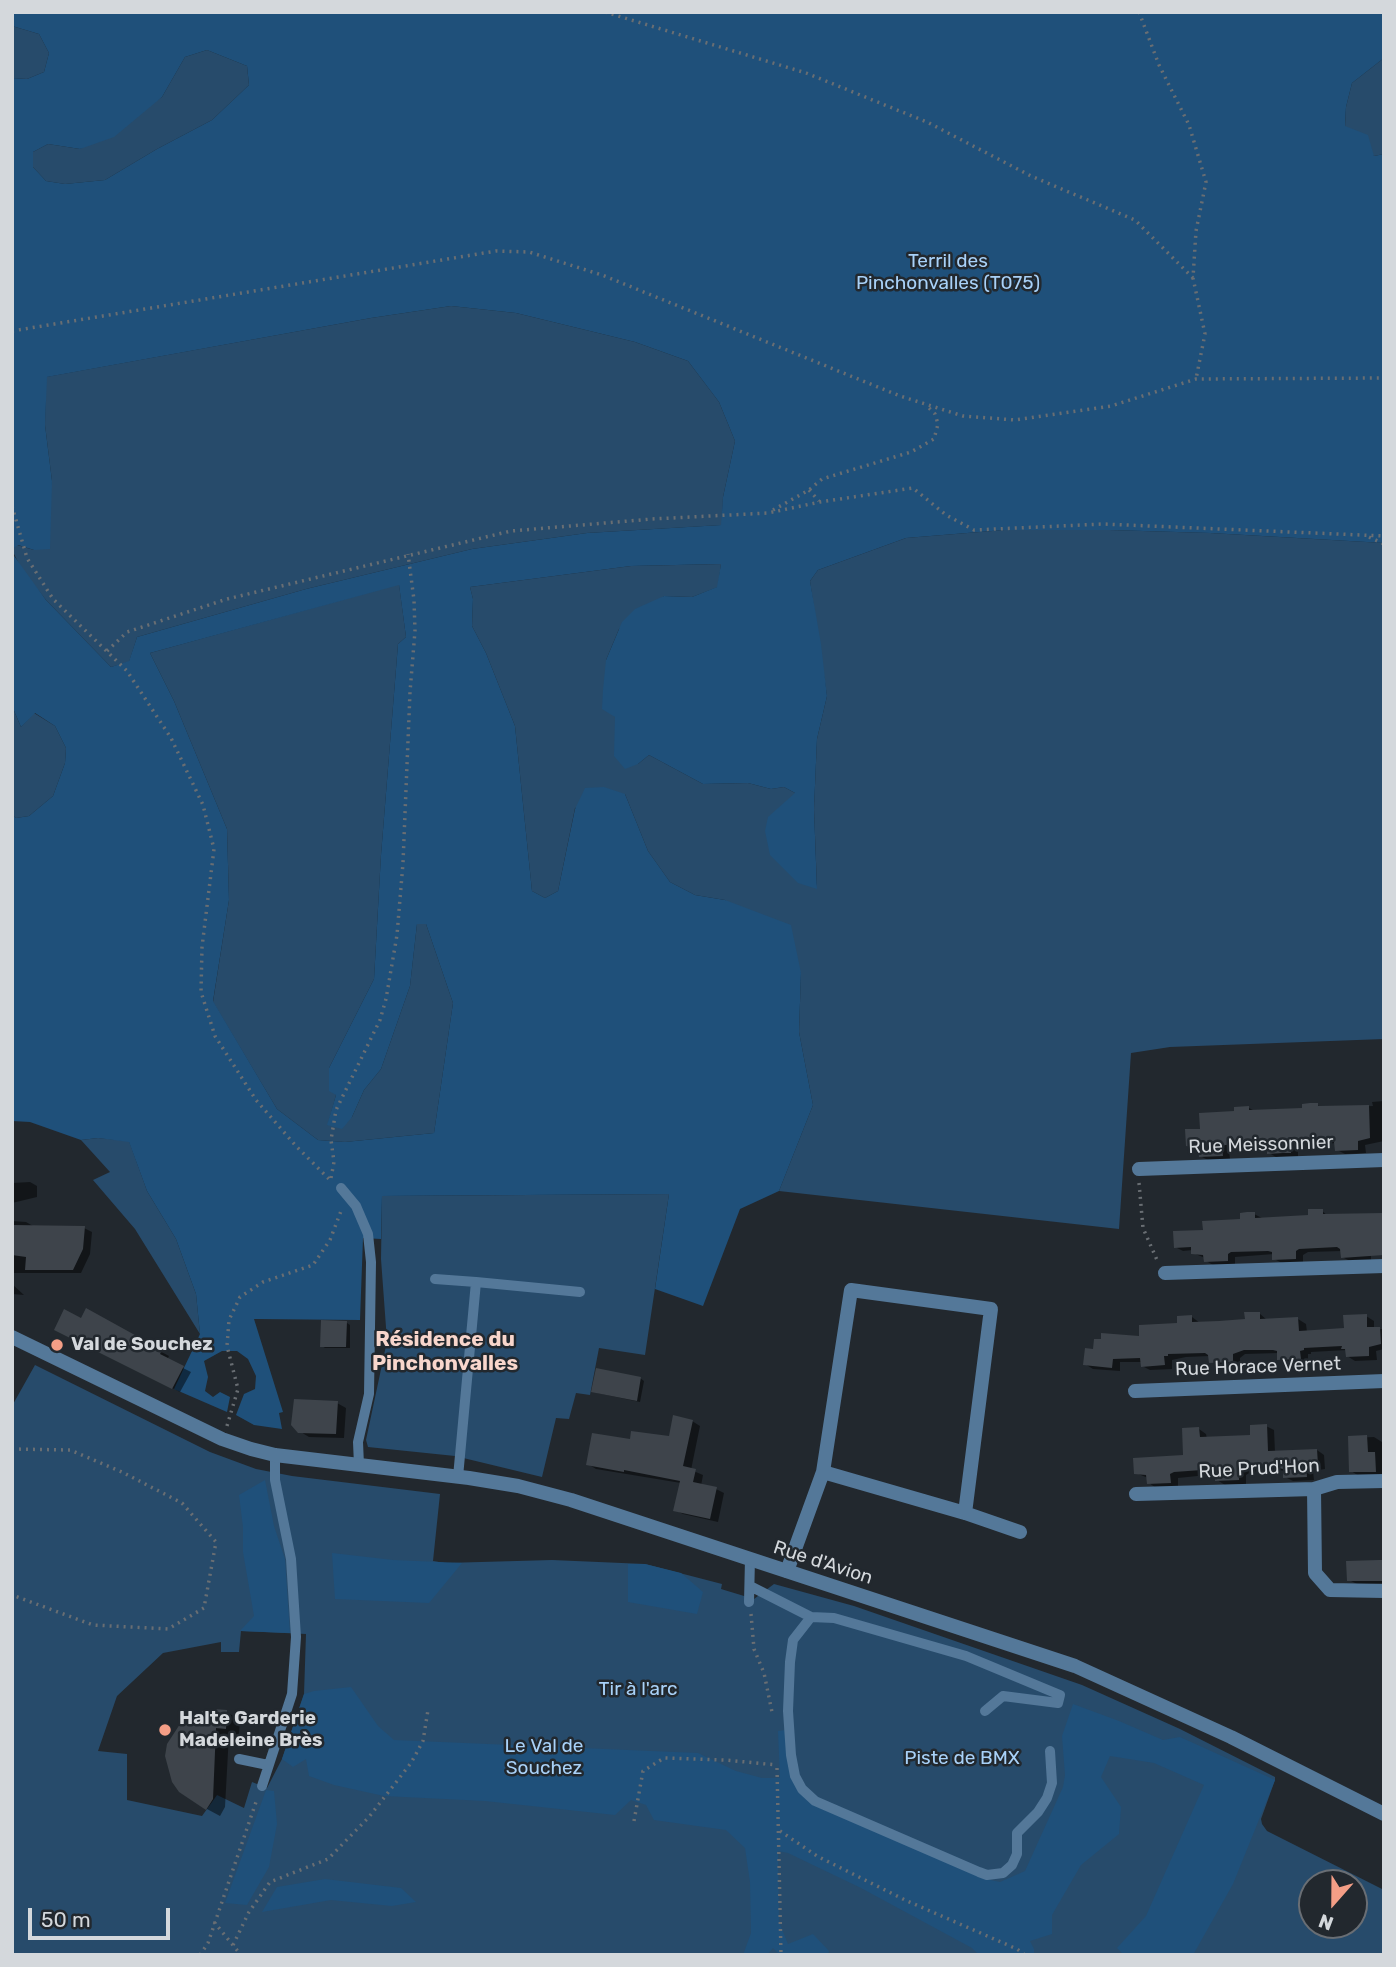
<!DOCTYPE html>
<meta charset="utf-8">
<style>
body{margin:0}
#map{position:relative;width:1396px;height:1967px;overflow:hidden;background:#22282e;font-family:Rubik,sans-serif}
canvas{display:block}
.frame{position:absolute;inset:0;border:14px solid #d4d8dc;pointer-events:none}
.north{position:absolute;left:1298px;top:1869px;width:70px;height:70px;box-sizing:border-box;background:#22282e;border:2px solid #696e74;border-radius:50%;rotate:201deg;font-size:19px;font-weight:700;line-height:28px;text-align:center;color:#d4d8dc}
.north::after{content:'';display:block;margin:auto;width:24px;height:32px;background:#f49e86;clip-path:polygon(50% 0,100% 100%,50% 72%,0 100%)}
.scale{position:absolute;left:28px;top:1908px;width:142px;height:32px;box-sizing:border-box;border:4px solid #d4d8dc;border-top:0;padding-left:9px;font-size:21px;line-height:24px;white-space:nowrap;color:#d4d8dc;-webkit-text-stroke:5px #22282e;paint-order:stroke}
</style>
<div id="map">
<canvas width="1396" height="1967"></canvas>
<div class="frame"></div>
<div class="north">N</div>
<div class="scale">50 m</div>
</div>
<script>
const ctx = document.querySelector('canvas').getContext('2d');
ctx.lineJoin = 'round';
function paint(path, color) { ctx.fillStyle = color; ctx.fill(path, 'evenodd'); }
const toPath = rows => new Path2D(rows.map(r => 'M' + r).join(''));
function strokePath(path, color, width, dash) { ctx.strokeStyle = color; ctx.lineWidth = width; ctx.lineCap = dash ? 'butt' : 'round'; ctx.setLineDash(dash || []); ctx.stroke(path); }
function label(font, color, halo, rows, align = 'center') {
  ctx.font = font + ' Rubik,sans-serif'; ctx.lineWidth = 5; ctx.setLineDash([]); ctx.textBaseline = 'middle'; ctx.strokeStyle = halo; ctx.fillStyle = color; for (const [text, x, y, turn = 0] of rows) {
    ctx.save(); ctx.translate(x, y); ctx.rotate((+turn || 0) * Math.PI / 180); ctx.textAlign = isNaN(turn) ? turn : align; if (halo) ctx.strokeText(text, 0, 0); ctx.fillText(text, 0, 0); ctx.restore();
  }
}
const green = toPath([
 [12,26,39,34,49,53,44,72,27,79,12,78],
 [207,50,247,66,249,85,212,120,157,149,105,180,65,184,46,181,33,167,33,152,48,144,80,149,162,97,185,57],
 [1384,58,1384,154,1374,156,1345,127,1346,107,1352,83],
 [451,306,516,313,635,342,688,361,719,402,735,441,723,497,722,525,587,533,472,549,306,589,137,637,129,662,111,667,46,600,21,568,12,550,17,545,34,550,52,481,45,425,46,377,371,318],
 [1004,530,1110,530,1210,533,1384,543,1384,1039,1170,1047,1131,1053,1119,1229,779,1191,813,1105,799,1032,801,973,725,900,695,895,670,882,648,851,625,794,575,808,558,891,545,898,532,891,515,726,486,653,472,626,473,599,470,587,631,566,721,564,718,587,692,597,664,596,619,629,606,660,615,717,638,764,649,755,703,784,748,783,771,789,784,787,795,793,817,888,814,809,817,739,827,696,810,581,818,570,906,538],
 [399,584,406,637,398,644,381,855,374,979,329,1068,336,1095,328,1124,352,1117,364,1090,381,1069,410,986,417,924,426,924,453,1003,434,1133,345,1142,318,1140,277,1109,213,1002,229,900,227,829,174,701,150,653],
 [12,706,21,727,34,713,55,726,66,748,65,763,53,796,29,816,16,818,12,815],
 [98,1138,129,1141,147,1191,176,1239,196,1294,200,1334,135,1229,93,1180,110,1172,81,1140],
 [669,1194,645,1355,599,1348,590,1395,576,1393,569,1419,556,1418,542,1477,455,1456,368,1447,366,1440,387,1341,381,1259,382,1196],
 [35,1365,210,1452,256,1469,292,1476,440,1494,433,1561,445,1563,552,1560,645,1564,722,1584,721,1589,754,1599,774,1584,854,1606,1082,1685,1180,1729,1275,1777,1275,1780,1261,1819,1262,1824,1267,1831,1384,1890,1384,1955,12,1955,12,1406],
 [241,1631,306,1634,304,1694,282,1759,267,1788,252,1782,244,1808,217,1795,202,1816,127,1800,127,1754,98,1751,117,1696,163,1653,221,1642,221,1652,239,1652],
 [1312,1883,1354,1883,1354,1925,1312,1925]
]);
const forest = toPath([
 [12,12,1384,12,1384,58,1352,83,1346,107,1345,126,1368,135,1374,156,1384,154,1384,543,1210,533,1110,530,1004,530,906,538,818,570,810,581,821,644,827,696,817,739,814,809,817,889,798,883,770,855,765,831,768,817,795,793,784,787,771,789,748,783,703,784,649,755,638,764,625,769,614,756,615,717,602,709,603,690,606,660,622,622,635,609,664,596,692,597,717,587,721,564,631,566,470,587,473,599,472,626,486,653,515,726,532,891,545,898,558,891,575,809,585,788,604,787,625,794,648,851,670,882,695,895,725,900,791,925,801,973,799,1032,813,1105,779,1191,740,1209,703,1306,655,1289,669,1194,382,1196,381,1239,363,1238,360,1320,254,1319,283,1412,279,1413,282,1429,254,1425,236,1415,244,1394,255,1389,256,1376,248,1359,237,1351,222,1351,204,1361,208,1377,205,1391,213,1397,220,1392,230,1397,227,1412,174,1389,200,1334,196,1294,176,1239,147,1191,129,1142,98,1138,81,1140,30,1122,12,1121,12,815,16,818,29,816,53,796,65,763,66,748,55,726,35,713,21,727,12,706,12,553,46,600,111,667,129,661,137,637,306,589,472,549,587,533,721,525,723,497,735,441,719,402,688,361,635,342,516,313,451,306,371,318,47,377,45,425,52,481,50,549,34,550,18,545,12,550,12,78,27,79,44,72,49,53,39,34,12,26],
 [207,50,247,66,249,85,212,120,157,149,105,180,65,184,46,181,33,167,33,152,48,144,80,149,114,137,162,97,185,57],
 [399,585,406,637,398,644,381,855,374,979,329,1068,329,1091,336,1095,327,1125,342,1129,352,1117,364,1090,381,1069,410,986,417,924,426,924,453,1003,434,1133,345,1142,318,1140,277,1109,213,1001,229,900,227,829,174,701,150,653],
 [265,1480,274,1526,285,1559,290,1633,240,1631,254,1616,243,1552,243,1527,239,1495],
 [332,1553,393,1560,462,1563,429,1603,335,1599],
 [628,1564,645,1564,681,1573,703,1592,697,1614,628,1602],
 [351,1687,378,1726,394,1740,698,1753,736,1771,762,1778,780,1778,778,1731,785,1730,801,1793,985,1879,1000,1882,1025,1871,1063,1787,1065,1775,1062,1736,1073,1704,1119,1721,1163,1740,1180,1737,1275,1780,1233,1884,1193,1955,1124,1955,1117,1948,1146,1916,1204,1785,1154,1763,1110,1756,1101,1777,1121,1807,1119,1834,1081,1865,1052,1915,1052,1934,1030,1941,1034,1949,1034,1955,979,1955,972,1948,861,1888,788,1853,778,1851,779,1922,788,1944,813,1934,829,1951,828,1955,780,1955,773,1948,767,1955,743,1955,751,1933,750,1882,745,1848,726,1830,654,1820,646,1805,631,1800,615,1815,485,1801,384,1796,334,1785,309,1776,306,1759,293,1767,282,1759,304,1694,314,1691],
 [266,1790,274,1791,277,1824,269,1867,247,1905,225,1903],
 [325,1879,401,1888,416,1902,392,1906,331,1900,262,1912,277,1887]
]);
const shadow = toPath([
 [1384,1101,1384,1141,1365,1145,1366,1153,1345,1154,1337,1150,1336,1143,1302,1146,1298,1148,1298,1156,1276,1157,1269,1153,1269,1147,1234,1148,1229,1151,1230,1159,1208,1160,1200,1156,1200,1150,1188,1145,1201,1131,1249,1108,1255,1111,1304,1109,1317,1105,1323,1108,1373,1106,1372,1102],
 [30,1182,37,1186,37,1197,12,1203,12,1183],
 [1322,1211,1371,1251,1371,1260,1350,1261,1342,1257,1342,1251,1308,1252,1303,1255,1303,1263,1282,1263,1274,1259,1274,1254,1235,1257,1235,1265,1213,1265,1206,1261,1205,1258,1193,1253,1193,1250,1183,1251,1175,1247,1205,1232,1242,1221,1254,1214,1262,1218,1310,1217],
 [12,1221,26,1222,33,1226,84,1228,92,1232,90,1254,81,1273,12,1273],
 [12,1284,24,1295,12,1294],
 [86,1311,169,1356,167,1360,191,1372,180,1392,64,1334,82,1320],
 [1259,1313,1267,1320,1298,1319,1306,1324,1307,1332,1346,1330,1366,1316,1374,1321,1374,1329,1384,1329,1384,1349,1376,1351,1377,1360,1355,1361,1347,1356,1347,1350,1311,1352,1311,1354,1308,1354,1308,1363,1287,1364,1279,1359,1279,1353,1245,1354,1240,1358,1240,1366,1219,1367,1211,1362,1210,1356,1186,1357,1172,1360,1172,1369,1150,1370,1142,1366,1142,1362,1120,1362,1120,1371,1093,1369,1085,1364,1095,1351,1141,1338,1179,1324,1192,1317,1200,1323,1247,1321],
 [347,1323,350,1325,350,1348,325,1348,322,1346],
 [640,1378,644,1381,640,1402,597,1393],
 [337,1403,346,1408,344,1438,309,1437,299,1431],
 [692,1421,700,1426,691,1470,703,1475,701,1486,716,1489,724,1493,718,1522,683,1514,675,1510,681,1483,596,1469,588,1464,631,1441,670,1438],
 [1266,1426,1274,1430,1275,1452,1317,1450,1324,1455,1325,1469,1313,1471,1314,1480,1293,1481,1285,1477,1285,1471,1279,1470,1251,1472,1246,1475,1246,1484,1225,1485,1217,1480,1217,1474,1178,1478,1178,1487,1156,1488,1149,1483,1148,1478,1136,1473,1185,1456,1199,1429,1206,1434,1207,1439,1252,1436],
 [1374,1437,1382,1442,1384,1475,1359,1476,1351,1471,1350,1438],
 [1384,1561,1384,1583,1357,1584,1349,1580],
 [227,1712,240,1720,239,1735,229,1734,225,1807,220,1816,207,1809,175,1732]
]);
const building = toPath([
 [1310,1103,1318,1103,1318,1106,1369,1105,1370,1138,1358,1141,1358,1150,1335,1151,1334,1142,1331,1142,1331,1140,1294,1142,1291,1144,1291,1153,1283,1153,1267,1154,1267,1145,1263,1144,1225,1145,1222,1147,1223,1156,1199,1157,1198,1148,1186,1146,1185,1129,1200,1129,1199,1113,1234,1111,1234,1107,1249,1106,1249,1110,1302,1108,1302,1104],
 [1308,1209,1323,1209,1323,1214,1384,1213,1384,1255,1341,1258,1340,1249,1337,1247,1299,1249,1296,1251,1296,1259,1272,1260,1272,1252,1268,1251,1231,1252,1228,1254,1228,1261,1204,1262,1203,1255,1191,1254,1191,1247,1174,1248,1173,1231,1203,1230,1202,1221,1240,1219,1240,1213,1247,1212,1255,1212,1255,1218,1308,1215],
 [12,1225,85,1226,83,1249,73,1270,25,1270,26,1257,12,1255],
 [86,1308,162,1350,160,1354,184,1366,172,1389,54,1330,64,1309,81,1318],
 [1244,1312,1260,1312,1260,1319,1298,1317,1299,1331,1344,1328,1343,1315,1367,1314,1367,1327,1380,1327,1381,1344,1369,1347,1369,1356,1346,1357,1345,1349,1341,1349,1342,1346,1304,1348,1304,1350,1300,1351,1301,1359,1277,1360,1277,1351,1273,1350,1244,1350,1233,1354,1233,1362,1209,1363,1208,1355,1205,1353,1168,1354,1168,1356,1164,1356,1165,1365,1141,1367,1140,1358,1113,1359,1112,1368,1083,1365,1085,1348,1093,1349,1094,1339,1101,1339,1101,1333,1139,1336,1139,1325,1177,1323,1177,1316,1192,1315,1192,1322,1219,1321,1245,1319],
 [321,1320,347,1321,346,1347,320,1347],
 [596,1368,641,1377,637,1401,591,1392],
 [294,1399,338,1401,336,1434,298,1433,291,1425],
 [673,1415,693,1420,683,1466,696,1469,693,1482,717,1487,710,1519,673,1511,680,1481,624,1470,624,1472,586,1465,592,1433,630,1439,631,1431,669,1436],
 [1267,1424,1268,1451,1317,1449,1318,1465,1306,1467,1307,1477,1283,1478,1283,1469,1270,1466,1242,1469,1239,1471,1239,1480,1215,1481,1215,1472,1202,1470,1174,1472,1170,1474,1171,1483,1147,1484,1146,1475,1134,1474,1133,1458,1183,1455,1182,1428,1199,1427,1200,1437,1250,1435,1250,1425],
 [1367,1435,1368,1452,1375,1452,1376,1472,1349,1472,1348,1436],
 [1379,1560,1384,1560,1384,1581,1347,1581,1346,1561],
 [214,1709,227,1710,226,1729,216,1728,213,1799,206,1810,179,1792,172,1782,165,1756,167,1744,182,1721,203,1711]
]);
const path = toPath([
 [605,12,806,73,927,122,1031,176,1135,220,1193,278],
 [1139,12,1159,65,1189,125,1206,182,1196,231,1193,278,1205,334,1196,379],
 [12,331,496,251,529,252,602,275,900,396,963,416,1015,420,1111,406,1196,379,1384,378],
 [809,490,819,501],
 [12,506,27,558,53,599,127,671,171,738,203,805,214,849,202,947,201,992,215,1036,256,1100,296,1146,331,1181],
 [773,510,809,490,822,479,911,452,934,439,938,424,935,414,926,405],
 [1369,537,1384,544],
 [107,651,127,632,227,599,511,531,652,519,768,513,820,502,913,488,946,515,974,530,1103,524,1384,536],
 [331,1178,334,1162,331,1140,336,1110,380,1020,386,999,397,935,403,863,410,692,415,631,414,600,408,554],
 [1139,1183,1143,1228,1157,1260],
 [227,1426,238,1389,227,1346,229,1320,240,1297,263,1282,313,1265,330,1240,341,1211],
 [12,1449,70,1450,122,1472,182,1503,216,1542,204,1608,168,1629,93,1625,12,1595],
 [751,1614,754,1649,764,1673,772,1712],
 [777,1768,781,1955],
 [634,1821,643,1771,664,1758,725,1760,777,1765],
 [780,1831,817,1856,905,1900,1017,1949,1025,1955],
 [214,1922,241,1955],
 [233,1945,249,1912,270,1882,328,1859,369,1817,411,1763,423,1741,428,1710],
 [200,1955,208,1943,257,1799]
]);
const service = toPath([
 [341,1188,356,1206,368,1234,371,1262,369,1394,358,1442,359,1465],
 [435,1279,476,1282],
 [458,1477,476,1282,580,1292],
 [750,1586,811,1617,834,1618,966,1656,1060,1695,1058,1703,1003,1696,985,1711],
 [749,1602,750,1559],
 [811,1617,793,1640,790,1662,788,1711,791,1755,795,1776,802,1789,815,1801,979,1872,987,1875,1003,1873,1012,1865,1017,1854,1017,1833,1038,1812,1047,1798,1052,1783,1050,1751],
 [239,1759,268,1765],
 [262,1786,292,1694,296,1637,291,1559,275,1480,275,1455]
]);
const minor = toPath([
 [1139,1169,1384,1160],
 [1165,1273,1384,1266],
 [1135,1391,1384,1381],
 [1314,1489,1315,1573,1330,1590,1384,1591],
 [1136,1494,1314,1489,1337,1482,1384,1481],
 [965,1513,1020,1532],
 [787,1571,823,1472,851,1290,991,1309,965,1513,823,1472]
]);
const tertiary = toPath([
 [12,1337,222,1439,251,1449,275,1455,469,1478,518,1486,571,1500,1075,1666,1231,1737,1384,1814]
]);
const markers = [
 [57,1345,7,"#f49e86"],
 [165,1730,7,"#f49e86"]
];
const parkNames = [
 ["Terril des",948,262],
 ["Pinchonvalles (T075)",948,284],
 ["Tir à l'arc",638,1690],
 ["Le Val de",544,1747],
 ["Souchez",544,1769],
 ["Piste de BMX",962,1759]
];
const streetNames = [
 ["Rue Meissonnier",1261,1145,-2],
 ["Rue Horace Vernet",1258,1367,-2],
 ["Rue Prud'Hon",1259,1469,-3],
 ["Rue d'Avion",823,1563,18]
];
const poiNames = [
 ["Val de Souchez",71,1345],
 ["Halte Garderie",179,1719],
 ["Madeleine Brès",179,1741]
];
const neighbourhoodNames = [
 ["Résidence du",445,1340],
 ["Pinchonvalles",445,1364]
];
paint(green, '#274b6b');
paint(forest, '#1f507a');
paint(shadow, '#0007');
paint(building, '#3e444b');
strokePath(path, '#696e73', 3.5, [2, 5]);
strokePath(service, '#547899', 10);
strokePath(minor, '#547899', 14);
strokePath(tertiary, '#547899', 14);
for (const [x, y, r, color] of markers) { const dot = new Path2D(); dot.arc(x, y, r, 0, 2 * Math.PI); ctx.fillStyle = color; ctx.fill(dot); strokePath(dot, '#22282e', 2.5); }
label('19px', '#a8d1f8', '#22282e', parkNames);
label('19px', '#d4d8dc', '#22282e', streetNames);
label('bold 19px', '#d4d8dc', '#22282e', poiNames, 'left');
label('bold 21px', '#f8d6cc', '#22282e', neighbourhoodNames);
</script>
